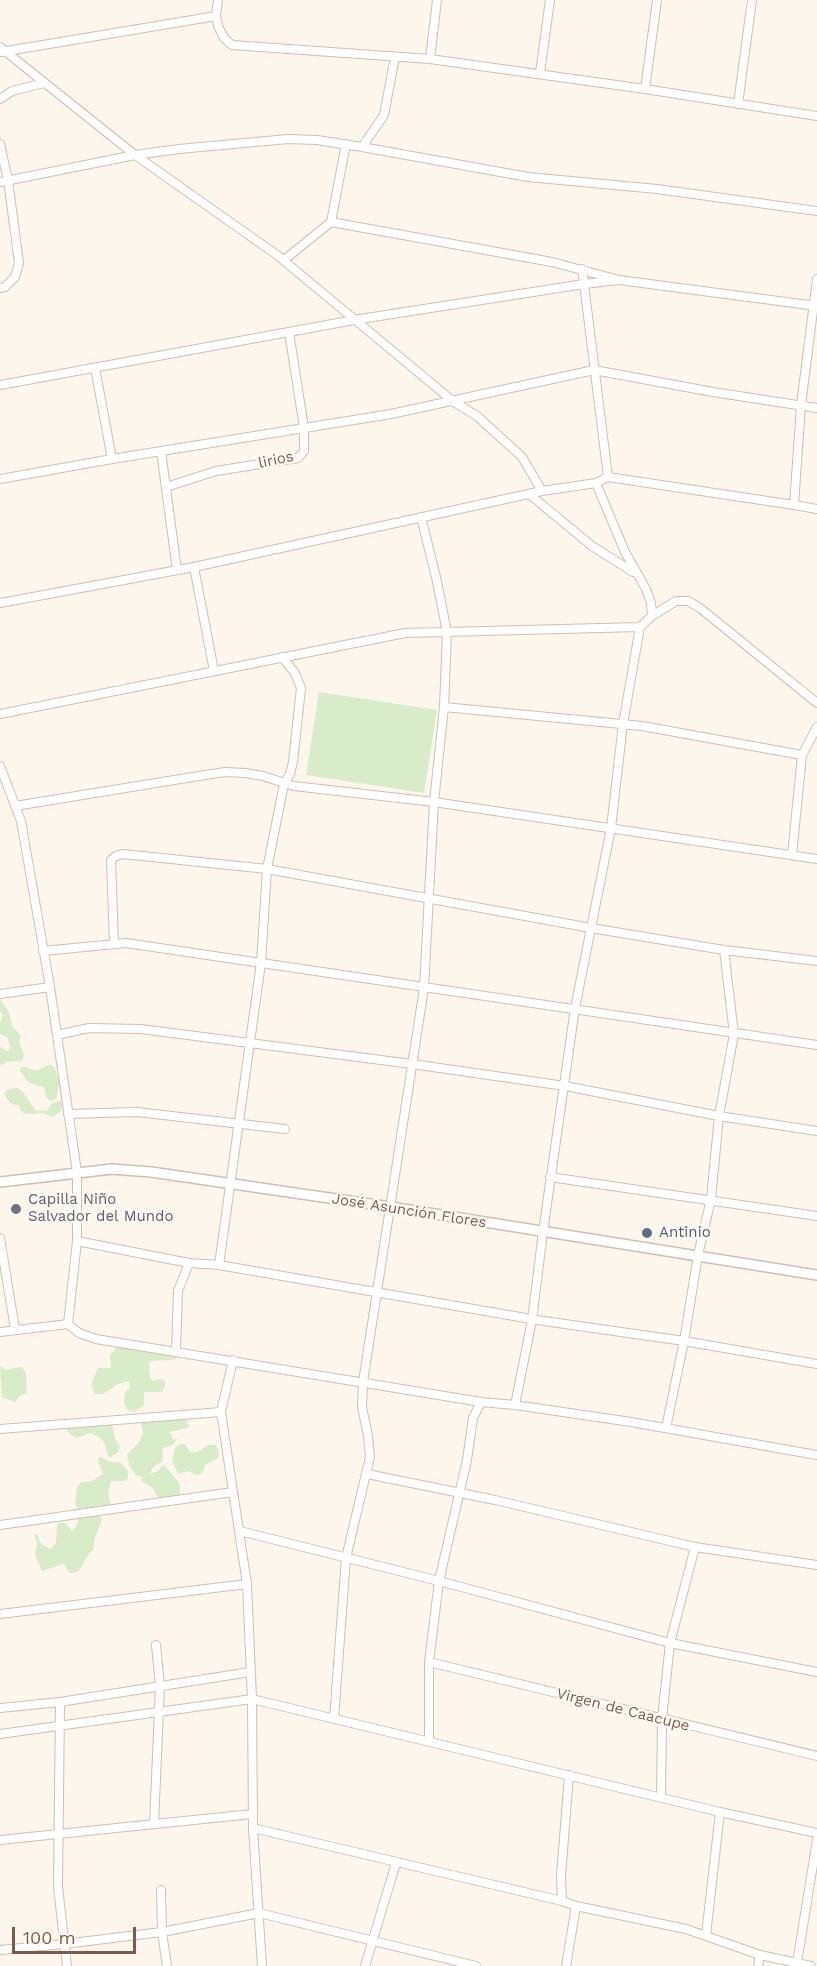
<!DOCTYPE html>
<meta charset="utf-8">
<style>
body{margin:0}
#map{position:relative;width:817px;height:1966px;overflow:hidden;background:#fdf6ec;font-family:"Work Sans",sans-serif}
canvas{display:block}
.scale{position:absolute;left:12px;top:1927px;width:124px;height:27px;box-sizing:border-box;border:3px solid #7a5c4d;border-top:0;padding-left:8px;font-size:18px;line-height:21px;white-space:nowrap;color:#7a5c4d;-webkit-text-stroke:4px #fffaf3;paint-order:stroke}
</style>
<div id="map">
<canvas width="817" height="1966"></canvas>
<div class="scale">100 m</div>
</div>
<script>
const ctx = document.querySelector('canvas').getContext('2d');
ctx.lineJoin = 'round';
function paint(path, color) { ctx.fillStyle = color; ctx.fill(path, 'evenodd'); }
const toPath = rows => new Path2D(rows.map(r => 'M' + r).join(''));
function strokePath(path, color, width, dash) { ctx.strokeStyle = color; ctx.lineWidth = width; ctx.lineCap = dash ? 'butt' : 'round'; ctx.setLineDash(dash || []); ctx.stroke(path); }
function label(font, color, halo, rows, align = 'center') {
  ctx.font = font + ' "Work Sans",sans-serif'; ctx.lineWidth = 5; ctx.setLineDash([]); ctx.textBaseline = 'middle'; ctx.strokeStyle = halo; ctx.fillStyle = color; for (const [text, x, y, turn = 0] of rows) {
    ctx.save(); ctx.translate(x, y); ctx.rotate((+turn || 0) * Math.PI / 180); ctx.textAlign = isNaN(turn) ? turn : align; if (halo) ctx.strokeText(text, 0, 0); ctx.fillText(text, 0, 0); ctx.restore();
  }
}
const green = toPath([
 [319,692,437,710,424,793,306,775],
 [0,999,9,1012,12,1026,21,1036,19,1042,24,1055,22,1061,7,1062,0,1066,0,1047,6,1051,9,1050,10,1046,7,1037,0,1034,0,1023,3,1015,0,1011],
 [50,1064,55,1068,59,1082,57,1098,51,1101,46,1097,44,1087,29,1083,20,1071,20,1068,24,1067,37,1071],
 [18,1088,23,1092,35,1110,47,1111,52,1103,59,1101,62,1102,63,1104,61,1111,53,1117,43,1113,25,1114,20,1110,20,1106,10,1103,4,1094,8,1089],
 [120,1344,144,1349,153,1353,176,1355,176,1358,173,1360,151,1361,149,1363,150,1378,153,1381,162,1379,165,1381,165,1387,161,1392,144,1392,144,1405,134,1412,127,1409,124,1403,125,1392,130,1388,129,1381,118,1384,103,1394,95,1394,91,1384,98,1368,111,1368,110,1355],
 [0,1366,6,1370,22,1367,26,1373,27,1393,21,1395,15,1402,2,1397],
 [146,1414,152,1414,164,1421,173,1417,184,1417,186,1419,189,1425,187,1428,170,1432,173,1439,177,1439,173,1445,163,1448,162,1462,153,1467,150,1474,158,1471,163,1465,166,1467,180,1484,180,1494,175,1497,164,1499,157,1497,153,1488,141,1481,143,1477,137,1476,129,1465,127,1455,139,1442,143,1433,141,1423],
 [112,1423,115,1438,120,1447,117,1453,109,1458,104,1442,99,1437,90,1433,77,1438,71,1435,67,1430,68,1426],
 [181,1444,185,1444,190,1452,197,1452,209,1445,216,1445,219,1451,218,1458,205,1465,203,1472,200,1474,195,1475,189,1471,178,1474,172,1461,175,1448],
 [102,1457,107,1461,121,1463,128,1471,128,1478,126,1481,111,1481,108,1494,111,1504,108,1507,79,1510,75,1505,77,1487,81,1482,92,1481,103,1474,98,1462,98,1458],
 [85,1514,98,1514,102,1520,95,1538,93,1550,88,1555,79,1571,72,1573,68,1572,66,1566,63,1564,42,1571,35,1555,37,1544,34,1534,37,1534,41,1544,50,1549,56,1543,57,1525,59,1523,66,1523,72,1531,77,1525,79,1518]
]);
const minor = toPath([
 [218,0,216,16,218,26,224,38,232,45,430,59,645,89],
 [657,0,645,89,817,116],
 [0,47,135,155,277,255,454,402,477,416,522,457,542,491],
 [1,52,216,16],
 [430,59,437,0],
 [540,73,550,0],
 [0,99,12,91,44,83],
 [738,104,752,0],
 [0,144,8,180,19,263,15,277,5,287,0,288],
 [362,147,384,115,395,57],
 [0,182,135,155,179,149,288,139,317,140,362,147,528,177,657,189,817,211],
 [331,222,552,262,619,280],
 [284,260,331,222,346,144],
 [582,269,584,284,619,280,817,306],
 [0,385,354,320,584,284,608,477,596,483,542,491,194,567,0,603],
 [161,451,177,570],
 [112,459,391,414,594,370,713,392,817,408],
 [608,477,794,505,801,405,817,279],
 [0,479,112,459,95,368],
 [596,483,625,552,646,589,651,603,652,616],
 [166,487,216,471,298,458,304,451,304,428,289,332],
 [529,494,592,546,633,572],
 [794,505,817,509],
 [194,567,214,671],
 [282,657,295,673,301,688,293,762,290,774,284,784,267,869,591,928,575,1008,543,1232,532,1320,515,1405],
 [817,703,700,608,688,601,676,601,652,616,640,627,623,724,611,828,591,928,724,950,817,961],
 [444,707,642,726,802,755],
 [0,714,405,633,640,627],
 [0,766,21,821,50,987],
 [15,806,205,775,225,772,245,773,263,776,294,786,434,802,817,859],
 [792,855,802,755,817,727],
 [114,944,111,860,116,856,123,854,267,869,261,963,219,1265],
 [43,951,126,943,817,1045],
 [0,994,50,987,77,1172,77,1241,68,1324],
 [57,1035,89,1028,141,1029,412,1064,565,1086,719,1116,817,1131],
 [68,1114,137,1112,285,1129],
 [550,1177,817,1216],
 [0,1238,15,1329],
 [77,1241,189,1263,219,1265,537,1320,684,1341,817,1364],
 [0,1332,68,1324,79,1333,96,1339,481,1402,515,1405,631,1422,817,1455],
 [176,1351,178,1291,189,1263],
 [233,1360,221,1412,247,1584,252,1699,253,1828,262,1966],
 [666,1428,684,1341,698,1255,711,1199,719,1116,734,1034,724,950],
 [0,1429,221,1412],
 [367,1474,495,1500,695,1547,817,1565],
 [0,1525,233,1492],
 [240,1531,439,1581,670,1643,817,1672],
 [0,1614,247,1584],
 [429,1662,817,1756],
 [60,1702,58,1887,67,1966],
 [0,1708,60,1702,250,1672],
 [334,1719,346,1558,370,1457,368,1436,362,1407,363,1382,424,988,434,802,444,707,447,632,436,577,421,517],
 [0,1734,252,1699,720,1812,817,1833],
 [429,1742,429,1662,439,1581,467,1460,473,1418,481,1402],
 [569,1775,561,1876,562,1901,576,1906],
 [661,1797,662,1719,670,1643,695,1547],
 [154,1824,160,1686,156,1645],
 [253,1828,562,1901],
 [0,1840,252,1814],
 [161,1890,162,1932,167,1966],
 [706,1935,720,1812],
 [0,1950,64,1944,162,1932,259,1913,476,1966],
 [797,1963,817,1840],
 [365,1966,396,1863],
 [566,1966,576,1906,686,1929,760,1955,811,1966],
 [758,1966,760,1955]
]);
const tertiary = toPath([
 [0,1182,112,1169,151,1172,391,1207,817,1275]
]);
const markers = [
 [16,1209,6,"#6b7280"],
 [647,1233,6,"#5c6f8a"]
];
const streetNames = [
 ["lirios",276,460,-12],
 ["José Asunción Flores",409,1211,9],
 ["Virgen de Caacupe",623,1710,14]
];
const worshipNames = [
 ["Capilla Niño",28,1200],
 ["Salvador del Mundo",28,1217]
];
const serviceNames = [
 ["Antinio",659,1233]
];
paint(green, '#d8ecc9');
strokePath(minor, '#d1beb0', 10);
strokePath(tertiary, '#d1beb0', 12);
strokePath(minor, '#fff', 8);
strokePath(tertiary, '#fff', 9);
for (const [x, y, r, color] of markers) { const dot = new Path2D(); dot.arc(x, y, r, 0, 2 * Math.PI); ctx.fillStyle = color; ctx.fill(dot); strokePath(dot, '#fffaf3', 2); }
label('15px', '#7a5c4d', '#fffaf3', streetNames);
label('15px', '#5b616d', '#fffaf3', worshipNames, 'left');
label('15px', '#4e5e75', '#fffaf3', serviceNames, 'left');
</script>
